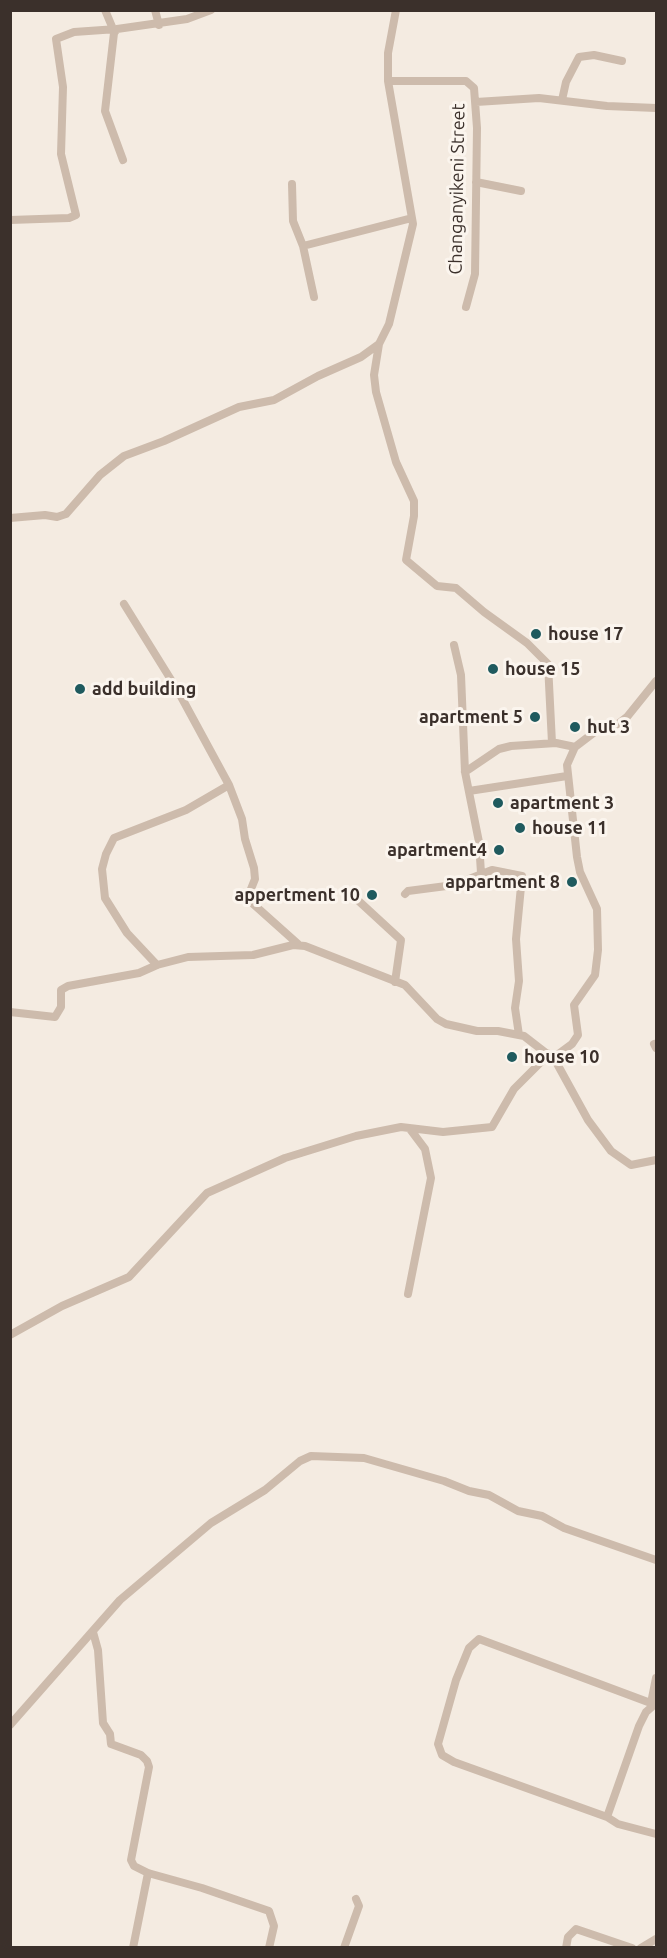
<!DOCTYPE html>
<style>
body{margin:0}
#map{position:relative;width:667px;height:1958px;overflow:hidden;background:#f4ebe1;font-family:Ubuntu,sans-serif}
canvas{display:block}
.frame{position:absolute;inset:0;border:12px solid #3b302b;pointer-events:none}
</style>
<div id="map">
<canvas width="667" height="1958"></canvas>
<div class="frame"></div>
</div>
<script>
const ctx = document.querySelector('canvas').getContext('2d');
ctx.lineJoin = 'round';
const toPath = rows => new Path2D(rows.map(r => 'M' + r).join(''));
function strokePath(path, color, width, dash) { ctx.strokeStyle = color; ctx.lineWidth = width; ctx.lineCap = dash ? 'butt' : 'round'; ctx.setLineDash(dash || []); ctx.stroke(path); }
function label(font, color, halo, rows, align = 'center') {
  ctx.font = font + ' Ubuntu,sans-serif'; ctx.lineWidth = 6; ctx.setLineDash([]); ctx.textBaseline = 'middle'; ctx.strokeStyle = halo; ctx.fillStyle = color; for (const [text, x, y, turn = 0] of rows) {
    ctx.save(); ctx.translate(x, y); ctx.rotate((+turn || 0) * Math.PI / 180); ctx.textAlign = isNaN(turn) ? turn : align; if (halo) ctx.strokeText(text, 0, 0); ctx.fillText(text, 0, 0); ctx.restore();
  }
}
const street = toPath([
 [105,10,113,29],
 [155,10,159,25],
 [388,81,466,81,474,88,477,128,475,274,466,307],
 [562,100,566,82,579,57,594,55,622,61],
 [476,102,539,98,607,106,656,108],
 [123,160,105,111,114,33,117,29,187,19,211,10],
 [476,182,521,191],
 [292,184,293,221,303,246,314,297],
 [10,220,69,218,76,215,61,154,63,87,56,39,74,32,117,29],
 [303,246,412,218],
 [379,344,374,375,376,392,396,462,414,501,414,516,406,560,437,586,456,588,484,612,527,643,548,664,552,743],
 [10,518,45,515,57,517,66,514,100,475,124,456,164,441,239,407,274,400,318,376,361,357,379,344,389,324,413,224,388,81,388,53,396,10],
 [124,604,178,691,229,785,242,819,245,839,254,868,255,879,249,894,251,902,298,944],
 [454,645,461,675,465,772,479,842,481,873],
 [465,772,499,749,511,746,556,743,575,747],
 [469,791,567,776],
 [350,893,401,940,395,982],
 [405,894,408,891,454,885,492,870,522,876,516,939,519,981,515,1008,519,1035],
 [157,965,127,933,105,898,102,869,106,854,114,838,186,810,229,785],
 [10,1012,55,1017,61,1007,61,990,68,986,139,973,157,965,188,957,253,955,293,945,305,946,405,985,437,1019,446,1024,477,1031,498,1031,524,1036,555,1060,588,1120,611,1151,631,1165,656,1160],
 [654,1044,656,1048],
 [553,1058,572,1044,578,1035,574,1005,595,975,598,950,597,909,580,872,577,857,567,765,575,747,596,731,618,724,627,717,656,681],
 [408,1294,431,1178,425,1149,410,1129],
 [10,1335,62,1306,129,1277,207,1193,285,1158,356,1136,401,1127,443,1132,492,1127,514,1089,549,1054],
 [93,1632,98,1650,103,1723,110,1734,111,1744,141,1755,147,1761,149,1767,131,1860,134,1866,148,1873,202,1888,269,1911,274,1926,269,1948],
 [651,1703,656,1678],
 [656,1705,479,1639,469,1648,456,1680,438,1744,442,1755,454,1762,607,1817,618,1824,656,1834],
 [10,1725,120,1600,211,1523,265,1490,300,1461,311,1456,364,1458,444,1481,469,1491,489,1495,518,1511,542,1516,564,1528,656,1560],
 [607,1817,639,1726,646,1712,654,1705],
 [133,1948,148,1873],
 [344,1948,359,1906,356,1899],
 [566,1948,568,1937,576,1929,632,1948],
 [641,1948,656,1939]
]);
const markers = [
 [536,634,6,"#1f5a5e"],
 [493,669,6,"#1f5a5e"],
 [80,689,6,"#1f5a5e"],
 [535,717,6,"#1f5a5e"],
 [575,727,6,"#1f5a5e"],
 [498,803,6,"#1f5a5e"],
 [520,828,6,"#1f5a5e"],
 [499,850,6,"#1f5a5e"],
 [572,882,6,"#1f5a5e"],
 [372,895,6,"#1f5a5e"],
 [512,1057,6,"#1f5a5e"]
];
const streetNames = [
 ["Changanyikeni Street",457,189,-89]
];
const poiNames = [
 ["house 17",548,634],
 ["house 15",505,669],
 ["add building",92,689],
 ["apartment 5",523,717,"right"],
 ["hut 3",587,727],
 ["apartment 3",510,803],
 ["house 11",532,828],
 ["apartment4",487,850,"right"],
 ["appartment 8",560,882,"right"],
 ["appertment 10",360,895,"right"],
 ["house 10",524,1057]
];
strokePath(street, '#cdbbac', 8);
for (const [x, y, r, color] of markers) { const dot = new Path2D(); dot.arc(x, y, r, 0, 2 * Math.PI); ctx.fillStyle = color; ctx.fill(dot); strokePath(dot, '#fbf5ee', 2); }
label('18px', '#3b302b', '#fbf5ee', streetNames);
label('bold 18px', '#3b302b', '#fbf5ee', poiNames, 'left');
</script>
